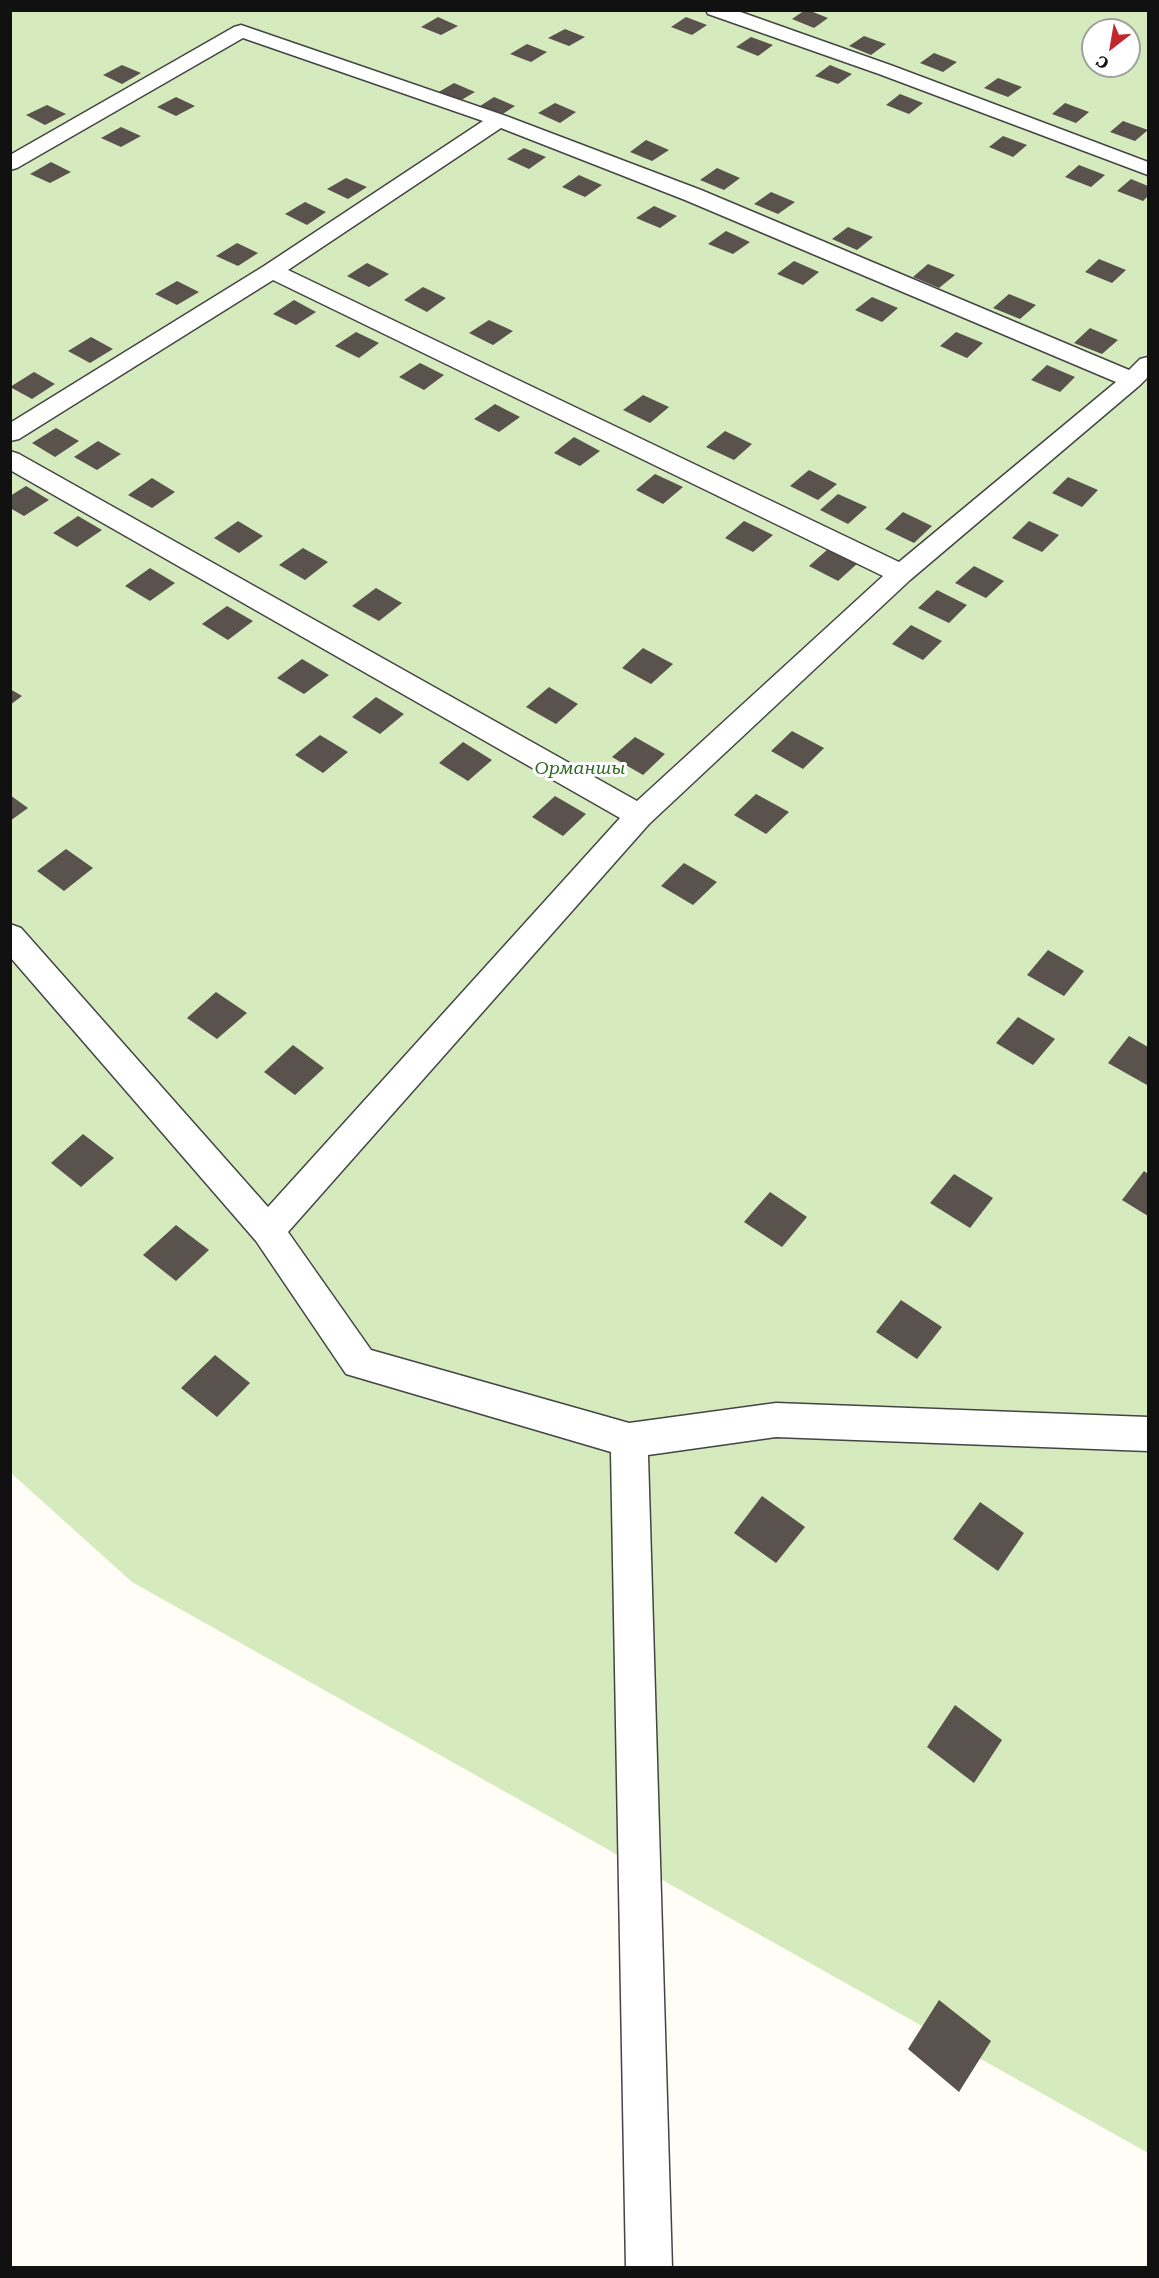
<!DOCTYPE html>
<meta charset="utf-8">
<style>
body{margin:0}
#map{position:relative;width:1159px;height:2278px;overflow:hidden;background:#fffdf5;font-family:"Roboto Serif",serif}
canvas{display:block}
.frame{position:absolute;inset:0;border:12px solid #111;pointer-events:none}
.north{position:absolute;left:1081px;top:18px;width:60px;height:60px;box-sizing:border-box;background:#fff;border:2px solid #a0a0a0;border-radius:50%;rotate:211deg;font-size:16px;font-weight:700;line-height:24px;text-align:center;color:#111}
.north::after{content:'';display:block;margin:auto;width:21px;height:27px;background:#c4262e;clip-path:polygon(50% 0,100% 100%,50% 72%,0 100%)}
</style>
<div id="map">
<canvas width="1159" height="2278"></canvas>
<div class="frame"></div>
<div class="north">С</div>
</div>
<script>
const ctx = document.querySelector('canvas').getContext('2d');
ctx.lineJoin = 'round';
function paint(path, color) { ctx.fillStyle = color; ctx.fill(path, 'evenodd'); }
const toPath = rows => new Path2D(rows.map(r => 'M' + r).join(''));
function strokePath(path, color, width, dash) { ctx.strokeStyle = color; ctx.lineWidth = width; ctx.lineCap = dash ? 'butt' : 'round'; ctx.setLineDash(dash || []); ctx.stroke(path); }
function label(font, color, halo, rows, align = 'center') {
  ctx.font = font + ' "Roboto Serif",serif'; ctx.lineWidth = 6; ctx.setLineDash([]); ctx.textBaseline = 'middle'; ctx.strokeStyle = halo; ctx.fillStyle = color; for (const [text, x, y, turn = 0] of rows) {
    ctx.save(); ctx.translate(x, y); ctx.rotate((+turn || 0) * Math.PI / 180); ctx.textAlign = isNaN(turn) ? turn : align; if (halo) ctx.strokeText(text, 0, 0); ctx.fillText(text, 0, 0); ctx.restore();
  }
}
const green = toPath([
 [11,11,1148,11,1148,2153,132,1582,11,1473],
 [1093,30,1129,30,1129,66,1093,66]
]);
const building = toPath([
 [805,10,808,10,828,18,814,28,792,19],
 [438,17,458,26,441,35,421,27],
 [686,17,707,25,692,35,671,27],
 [565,29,585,37,569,46,548,38],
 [864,36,886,44,871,55,849,46],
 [751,37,773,45,758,56,736,47],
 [527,44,547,52,531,62,510,54],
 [934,53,957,62,943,72,920,63],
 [122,65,141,73,122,84,103,75],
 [830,65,852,74,838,84,815,76],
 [998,78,1022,87,1008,97,984,88],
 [454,83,475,92,458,102,437,93],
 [900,94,923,103,909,114,886,105],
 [176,97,195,106,176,116,157,107],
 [494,97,515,106,498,117,477,108],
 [555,103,576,112,560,123,538,113],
 [1065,103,1089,112,1076,123,1052,114],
 [47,105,66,114,45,125,26,115],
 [1123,121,1148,130,1135,141,1110,132],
 [121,127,141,136,121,147,101,138],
 [1003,136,1027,145,1013,157,989,147],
 [646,140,669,150,652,161,630,152],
 [524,148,546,157,529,169,507,159],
 [51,162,71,172,50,183,30,174],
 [1079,165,1105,175,1091,187,1065,177],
 [717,168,740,178,724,190,700,180],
 [579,175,602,185,585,197,562,187],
 [346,178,367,187,348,199,327,189],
 [1131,179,1148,186,1148,196,1143,201,1117,191],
 [771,192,795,202,778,214,754,204],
 [305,202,326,212,307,225,285,214],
 [654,206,677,216,660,228,636,218],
 [848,227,873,237,857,250,832,239],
 [726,231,750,242,733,254,708,244],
 [237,243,258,253,238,266,216,256],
 [1099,259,1126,270,1112,283,1085,272],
 [794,261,819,272,803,285,777,274],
 [367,263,389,274,369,287,347,276],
 [928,264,955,275,939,288,913,277],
 [177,281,199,292,177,305,155,294],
 [423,287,446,298,427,312,404,300],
 [1009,294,1036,305,1020,319,993,308],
 [872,297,898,308,882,322,855,310],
 [294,300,316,312,296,325,273,314],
 [489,320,513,331,493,345,469,333],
 [1090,328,1118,340,1102,354,1074,343],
 [356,332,379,343,359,358,335,346],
 [956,332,983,343,967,358,940,346],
 [91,337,113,349,90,363,68,351],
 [420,363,444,375,424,390,399,377],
 [1047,365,1075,377,1060,392,1031,380],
 [34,372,55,384,32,399,10,387],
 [643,395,669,407,650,423,623,410],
 [495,404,520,417,499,432,474,419],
 [56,428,79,441,55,457,32,443],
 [725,431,752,444,734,460,706,447],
 [574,437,600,451,580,466,554,453],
 [98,441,121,454,97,470,74,457],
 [809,470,837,484,818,500,790,486],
 [655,474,683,487,663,504,636,490],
 [1068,477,1098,490,1082,507,1052,493],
 [152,478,175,492,152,508,128,495],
 [26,486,49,500,24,516,10,508,10,496],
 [838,494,867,507,848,524,820,510],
 [903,512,932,526,914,543,885,529],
 [78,516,102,530,77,547,53,533],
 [238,521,263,536,239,553,214,538],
 [744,521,773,535,753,552,725,538],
 [1029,521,1059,535,1042,552,1012,538],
 [303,548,328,562,305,580,279,565],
 [828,549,858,563,838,581,809,566],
 [974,566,1004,581,986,598,955,583],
 [150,568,175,583,150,601,125,586],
 [376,588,402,603,379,621,352,606],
 [937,590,967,605,949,623,918,608],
 [227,606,253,621,228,640,202,624],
 [911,625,942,641,923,660,892,644],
 [643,648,673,664,651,684,622,668],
 [302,659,329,675,304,694,277,678],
 [549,687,578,704,556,724,526,707],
 [10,689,22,696,10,705],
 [376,697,404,714,380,734,352,717],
 [792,731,824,748,803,769,771,751],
 [320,735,348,752,323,773,295,755],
 [635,737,665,754,643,775,612,757],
 [463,742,492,760,468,781,439,763],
 [756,794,789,812,766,834,734,815],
 [10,795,28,808,10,821],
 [555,796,586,814,563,836,532,817],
 [66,849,93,868,64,891,37,871],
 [684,863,717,882,693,905,661,886],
 [1048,950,1084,971,1064,996,1027,975],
 [216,992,247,1013,217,1039,187,1018],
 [1018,1017,1055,1039,1033,1065,996,1043],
 [1129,1036,1148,1047,1147,1085,1108,1063],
 [293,1045,324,1068,295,1095,264,1072],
 [83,1134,114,1158,81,1187,51,1163],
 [1144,1171,1148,1174,1148,1216,1122,1200],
 [954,1174,993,1198,970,1228,930,1203],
 [770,1192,807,1217,782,1247,744,1222],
 [176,1225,209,1250,176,1281,143,1255],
 [901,1300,942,1327,917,1359,876,1332],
 [215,1355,250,1383,217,1417,181,1388],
 [762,1496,805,1527,776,1563,734,1533],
 [980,1502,1024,1533,998,1571,953,1539],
 [955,1705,1002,1740,974,1783,927,1747],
 [939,2000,991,2041,959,2092,908,2049]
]);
const street = toPath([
 [706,10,735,10,893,66,1148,162,1148,175,879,74,708,14,706,10],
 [241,25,506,116,701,190,1129,370,1140,359,1148,357,1148,377,1140,385,910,580,649,824,288,1232,371,1350,629,1423,776,1403,1148,1417,1148,1451,776,1437,648,1455,672,2268,626,2268,611,1452,346,1374,256,1241,10,957,10,924,21,928,268,1207,620,818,10,470,10,451,19,454,637,801,883,576,273,280,19,439,10,441,10,423,264,266,483,121,243,38,17,168,10,170,10,155,234,27,241,25],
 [501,128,685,200,1116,382,899,562,288,270,501,128]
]);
const parkNames = [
 ["Орманшы",580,769]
];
paint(green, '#d5ebbd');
paint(building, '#5a524d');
strokePath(street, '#444', 3);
paint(street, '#fff');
label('italic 18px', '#2f6b1f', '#fff', parkNames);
</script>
